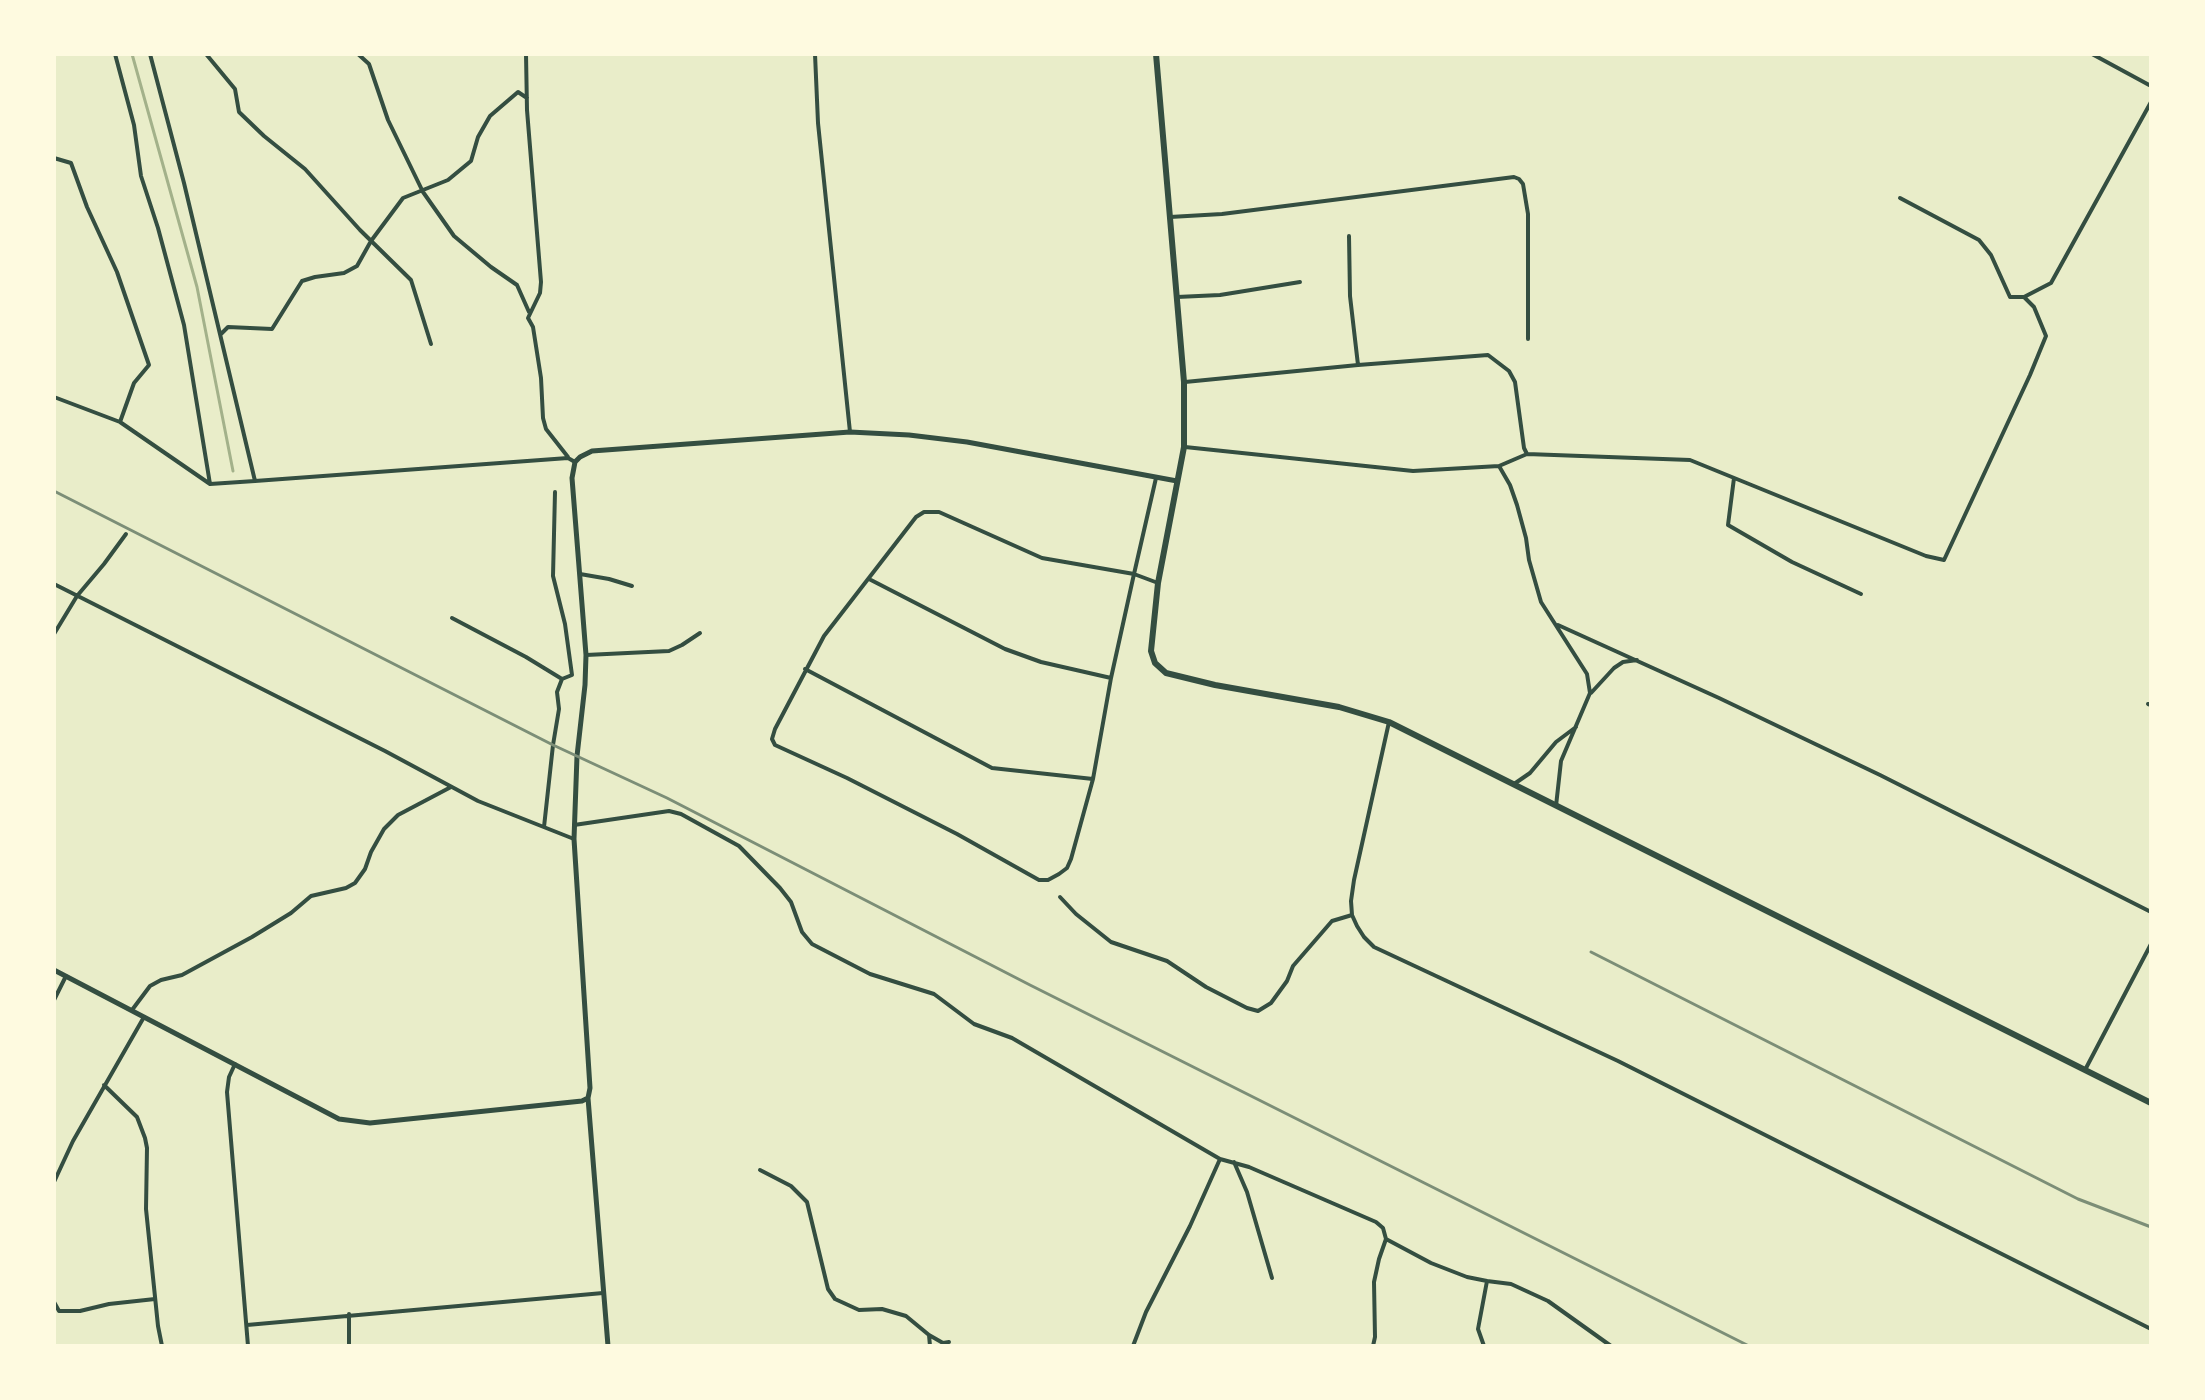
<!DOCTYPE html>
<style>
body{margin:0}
#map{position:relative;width:2205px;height:1400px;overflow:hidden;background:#e9edc9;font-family:Merriweather,serif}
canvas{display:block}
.frame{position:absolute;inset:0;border:56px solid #fefae0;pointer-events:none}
</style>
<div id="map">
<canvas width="2205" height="1400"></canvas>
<div class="frame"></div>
</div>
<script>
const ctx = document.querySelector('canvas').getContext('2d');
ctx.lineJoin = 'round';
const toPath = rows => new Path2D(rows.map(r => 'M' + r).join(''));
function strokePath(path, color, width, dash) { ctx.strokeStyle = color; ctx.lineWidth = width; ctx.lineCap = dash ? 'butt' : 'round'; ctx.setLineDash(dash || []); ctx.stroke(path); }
const stream = toPath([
 [132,54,197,287,233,471]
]);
const minor = toPath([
 [115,54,134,125,141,176,158,228,184,325,210,484],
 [150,54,184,183,255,481,568,458,575,462],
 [206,54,235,89,239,112,264,136,305,169,360,230,411,280,431,344],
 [358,54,369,64,388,120,423,192,454,236,491,267,517,285,529,312],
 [526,54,527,110,541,282,540,293,528,318,533,327,541,378,543,418,546,429,568,457],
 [815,54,818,123,850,432],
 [2092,54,2151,86],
 [54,158,71,163,87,207,117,272,149,365,134,383,120,422],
 [1900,198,1979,240,1991,255,2010,297,2024,297,2051,283,2151,102],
 [1170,217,1222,214,1514,177,1519,179,1523,184,1528,214,1528,339],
 [1349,236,1350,296,1358,365],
 [1177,297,1220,295,1300,282],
 [221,334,228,327,272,329,302,281,315,277,344,273,357,266,371,241,403,198,448,180,471,161,478,137,490,116,518,92,527,98],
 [1185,382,1358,365,1488,355,1509,371,1515,382,1524,448,1527,454],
 [54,397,120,422,210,484,255,481],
 [1185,447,1413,471,1499,466,1510,485,1517,505,1526,538,1529,560,1541,602,1587,674,1590,693,1561,761,1556,806],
 [1499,466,1527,454,1690,460,1926,556,1944,560,2030,375,2046,336,2034,307,2024,297],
 [1156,478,1134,574,1111,678,1093,779,1071,859,1067,868,1059,874,1048,880,1039,880,957,834,847,778,775,745,772,739,775,729,824,636,916,517,924,512,939,512,1042,558,1134,574,1158,583],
 [1734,478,1728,525,1792,562,1861,594],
 [580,574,609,579,632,586],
 [869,579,1005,649,1041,662,1111,678],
 [54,584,385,751,478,801,574,839],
 [452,618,526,657,562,679],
 [1558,625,1719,698,1880,775,2151,912],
 [54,634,77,596,104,564,126,534],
 [586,655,669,651,682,645,700,633],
 [805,669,992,768,1093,779],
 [1591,693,1614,668,1623,662,1637,660],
 [2148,704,2151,705],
 [1389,722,1354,880,1351,901,1352,915,1357,926,1364,937,1374,947,1618,1061,2151,1329],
 [1514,784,1530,773,1556,742,1576,727],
 [574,825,669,811,681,814,739,846,780,888,791,902,802,932,812,944,870,974,934,994,974,1024,1012,1038,1220,1159,1249,1167,1376,1222,1383,1228,1386,1239,1379,1259,1374,1282,1375,1337,1373,1346],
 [544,827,553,745,559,709,557,692,562,679,572,675,565,624,553,576,555,492],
 [1060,897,1076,914,1111,942,1167,961,1206,987,1247,1008,1258,1011,1271,1003,1287,981,1293,966,1332,921,1352,915],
 [54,1000,66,976],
 [132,1010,150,986,161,980,182,975,252,937,291,913,311,896,346,888,355,883,365,869,371,852,384,829,398,815,451,787],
 [235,1064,229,1077,227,1092,248,1346],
 [2085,1070,2151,944],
 [104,1085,137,1117,145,1138,147,1148,146,1209,158,1326,162,1346],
 [1234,1162,1247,1192,1272,1278],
 [760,1170,791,1186,807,1202,828,1289,835,1299,859,1310,882,1309,906,1316,929,1335,930,1346],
 [54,1182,73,1141,144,1017],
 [1386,1239,1431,1263,1467,1277,1487,1281,1478,1329,1484,1346],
 [1487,1281,1511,1284,1548,1301,1611,1346],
 [54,1302,59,1311,80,1311,109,1304,155,1299],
 [247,1325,603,1293],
 [929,1335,943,1343,949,1342],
 [349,1346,349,1314],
 [1133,1346,1146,1312,1190,1226,1220,1159]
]);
const tertiary = toPath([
 [54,970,339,1119,370,1123,582,1101,588,1098,590,1088,574,839,577,756,585,685,586,655,572,478,575,462,580,457,592,451,850,432,909,435,967,442,1177,481],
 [588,1098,608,1346]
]);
const secondary = toPath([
 [1156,54,1184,382,1184,447,1158,583,1151,651,1155,663,1166,673,1215,685,1339,707,1389,722,2151,1103]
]);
const rail = toPath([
 [54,491,553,745,667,798,1030,985,1749,1346],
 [1591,952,2078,1199,2151,1227]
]);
strokePath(stream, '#a3b18a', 3);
strokePath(minor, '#344e41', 4);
strokePath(tertiary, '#344e41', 5);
strokePath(secondary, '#344e41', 6);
strokePath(rail, '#7c8e77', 3);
</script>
